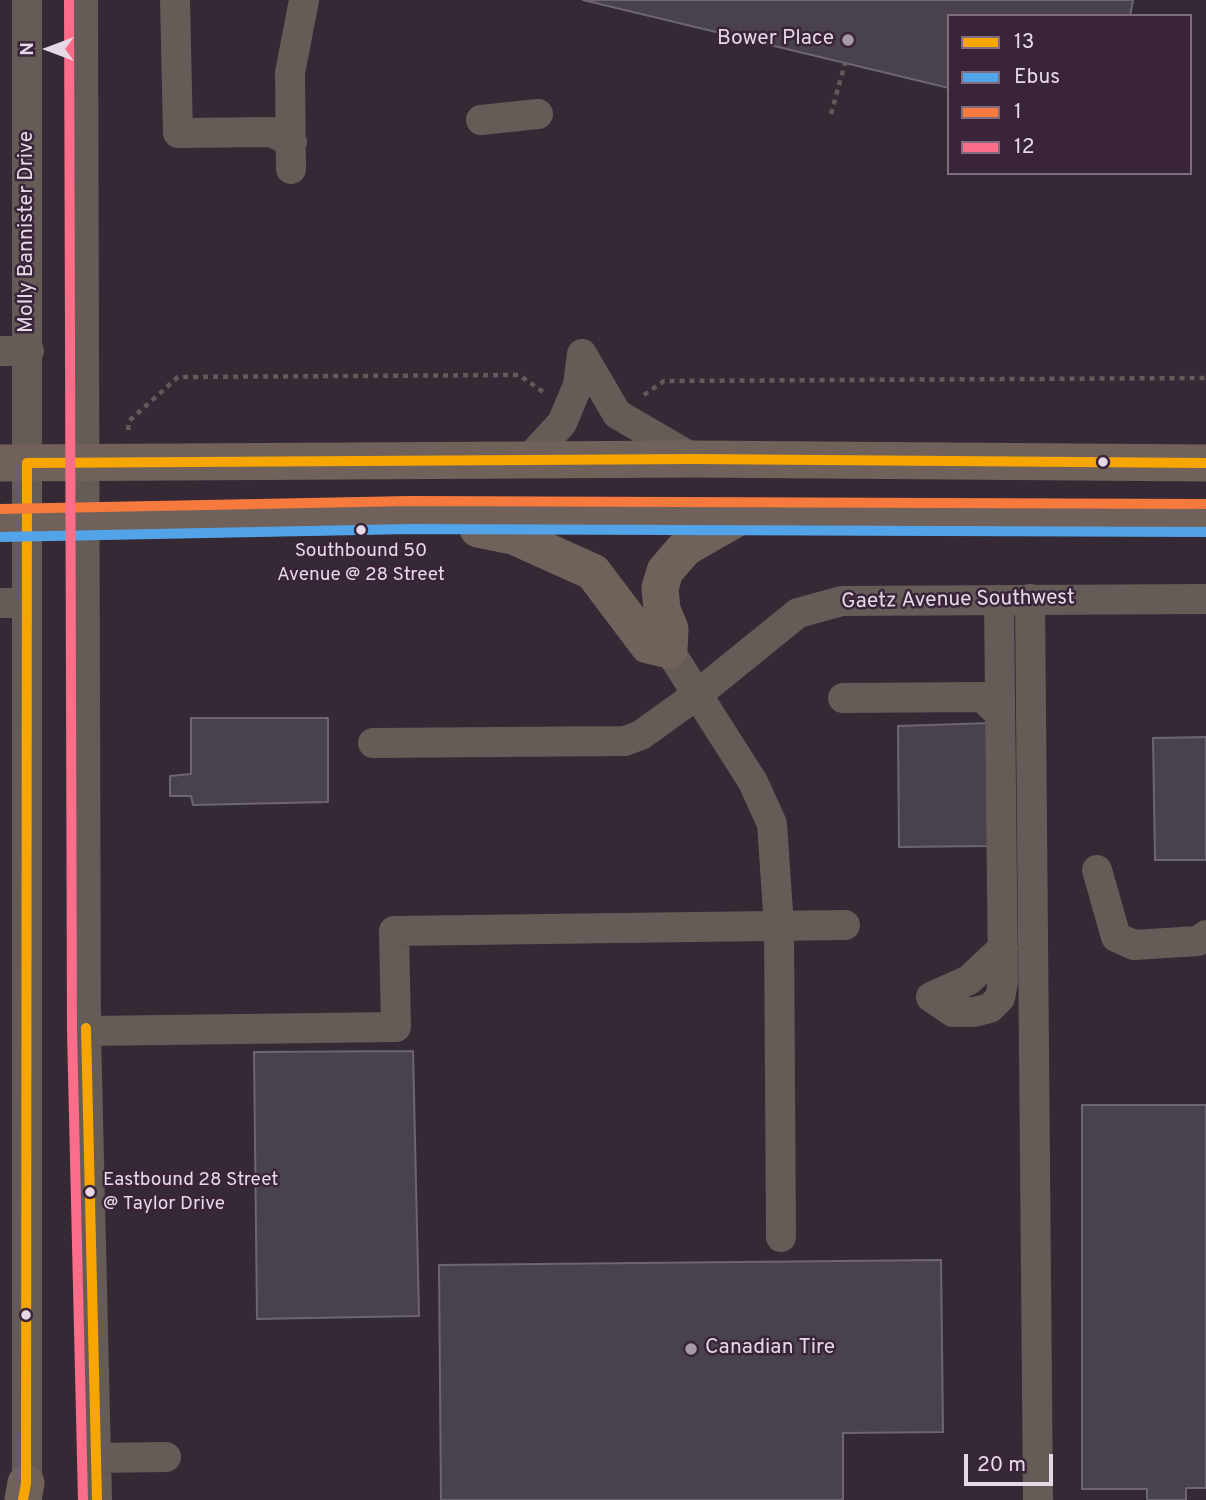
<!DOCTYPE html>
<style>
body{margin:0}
#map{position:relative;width:1206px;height:1500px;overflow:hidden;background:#352935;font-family:Overpass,sans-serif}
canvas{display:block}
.legend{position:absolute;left:947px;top:14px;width:245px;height:161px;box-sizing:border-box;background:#3a2439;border:2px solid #7f6c7e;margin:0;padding:9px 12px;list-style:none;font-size:21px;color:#e6d8e6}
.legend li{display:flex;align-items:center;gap:14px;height:35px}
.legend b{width:35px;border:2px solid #7f6c7e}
.north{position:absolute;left:14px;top:14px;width:70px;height:70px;-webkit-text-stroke:5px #3a2439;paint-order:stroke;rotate:270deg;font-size:19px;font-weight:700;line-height:28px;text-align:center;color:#e6d8e6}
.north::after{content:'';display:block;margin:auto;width:24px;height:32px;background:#e6d8e6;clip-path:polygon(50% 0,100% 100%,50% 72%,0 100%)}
.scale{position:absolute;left:964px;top:1454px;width:89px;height:32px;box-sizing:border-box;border:4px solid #e6d8e6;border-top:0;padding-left:9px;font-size:21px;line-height:24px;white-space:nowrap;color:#e6d8e6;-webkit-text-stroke:5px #3a2439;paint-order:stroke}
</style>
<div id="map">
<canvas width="1206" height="1500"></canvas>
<ul class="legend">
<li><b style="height:9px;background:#f7a600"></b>13</li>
<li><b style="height:9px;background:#53a3e8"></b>Ebus</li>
<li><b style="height:9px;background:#f6793e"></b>1</li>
<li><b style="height:9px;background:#fb6d88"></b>12</li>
</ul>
<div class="north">N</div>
<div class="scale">20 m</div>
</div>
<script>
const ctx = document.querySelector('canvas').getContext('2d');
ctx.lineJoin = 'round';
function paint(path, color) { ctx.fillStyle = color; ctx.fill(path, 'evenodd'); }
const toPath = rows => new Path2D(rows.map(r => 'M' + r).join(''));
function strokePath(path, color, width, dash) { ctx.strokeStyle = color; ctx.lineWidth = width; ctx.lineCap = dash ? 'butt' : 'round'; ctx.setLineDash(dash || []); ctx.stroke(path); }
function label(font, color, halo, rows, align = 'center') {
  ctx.font = font + ' Overpass,sans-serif'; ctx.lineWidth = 5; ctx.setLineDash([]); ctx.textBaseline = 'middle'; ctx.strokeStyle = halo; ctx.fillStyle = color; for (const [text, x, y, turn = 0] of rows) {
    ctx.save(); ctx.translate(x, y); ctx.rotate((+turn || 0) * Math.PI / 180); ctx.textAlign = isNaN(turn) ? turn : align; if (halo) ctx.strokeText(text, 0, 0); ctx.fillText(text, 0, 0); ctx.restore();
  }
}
const building = toPath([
 [583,0,1133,0,1130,16,949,16,949,88,583,0],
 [191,718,328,718,328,802,193,805,191,796,170,796,170,776,191,774,191,718],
 [992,723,990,846,899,847,898,726,992,723],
 [1206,737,1206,860,1155,860,1153,738,1206,737],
 [413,1051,419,1316,257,1319,254,1052,413,1051],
 [1082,1105,1206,1105,1206,1488,1186,1488,1186,1500,1147,1500,1147,1489,1082,1489,1082,1105],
 [941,1260,943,1432,843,1433,843,1500,441,1500,439,1265,941,1260]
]);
const path = toPath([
 [831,114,845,63],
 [644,395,664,381,1206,378],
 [128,430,129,421,178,377,519,375,543,392]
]);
const minor = toPath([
 [83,0,86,1031,97,1500],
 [175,0,178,133,271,132,292,142],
 [481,120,538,114],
 [291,169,290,73,304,0],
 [0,351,29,351],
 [582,354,617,414,694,459],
 [528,460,562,423,578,385,582,354],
 [1030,599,1038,1500],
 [0,603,26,603],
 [669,650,753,782,772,824,779,926,781,1237],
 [843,698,982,697,1000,714],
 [373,743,625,741,641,735,698,694,798,613,842,601,1206,599],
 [1097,870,1116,937,1134,945,1198,941,1206,935],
 [931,997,953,1012,974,1012,990,1008,1000,998,1003,982,999,600],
 [931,997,969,980,1003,948],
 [86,1031,396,1027,394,931,845,925],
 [96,1458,166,1457],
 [27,1500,27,0]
]);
const major = toPath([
 [0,463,694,459,1206,463],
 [0,523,411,515,1206,518],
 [478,529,513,536,593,572,648,645,669,650,670,629,662,610,660,588,665,571,685,548,739,517],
 [23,1500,26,1483]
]);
const bus1 = toPath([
 [86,1028,97,1500],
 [23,1500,26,1483,27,463,694,459,1206,463]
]);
const bus2 = toPath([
 [0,537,411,529,1206,532]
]);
const bus3 = toPath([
 [0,509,411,501,1206,504]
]);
const bus4 = toPath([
 [69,0,72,1031,83,1500]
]);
const markers = [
 [848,40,7,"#a89ba8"],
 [1103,462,6,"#e6d8e6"],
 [361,530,6,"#e6d8e6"],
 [90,1192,6,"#e6d8e6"],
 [26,1315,6,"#e6d8e6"],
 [691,1349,7,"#a89ba8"]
];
const busNames = [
 ["Southbound 50",361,552],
 ["Avenue @ 28 Street",361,576],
 ["Eastbound 28 Street",103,1181,"left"],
 ["@ Taylor Drive",103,1205,"left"]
];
const poiNames = [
 ["Bower Place",834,40],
 ["Canadian Tire",705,1349,"left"]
];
const streetNames = [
 ["Molly Bannister Drive",28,232,-90],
 ["Gaetz Avenue Southwest",958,601,-1]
];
paint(building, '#49424d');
strokePath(building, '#6c6671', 2);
strokePath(path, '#645a5a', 4.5, [5, 5]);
strokePath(minor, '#655b57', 30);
strokePath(major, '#70625b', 37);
strokePath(bus1, '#f7a600', 10);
strokePath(bus2, '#53a3e8', 10);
strokePath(bus3, '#f6793e', 10);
strokePath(bus4, '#fb6d88', 10);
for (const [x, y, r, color] of markers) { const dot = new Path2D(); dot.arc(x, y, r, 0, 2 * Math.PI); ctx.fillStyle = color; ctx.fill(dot); strokePath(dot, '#3a2439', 2.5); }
label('19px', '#e6d8e6', '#3a2439', busNames);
label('21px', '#e6d8e6', '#3a2439', poiNames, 'right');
label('21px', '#e6d8e6', '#3a2439', streetNames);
</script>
